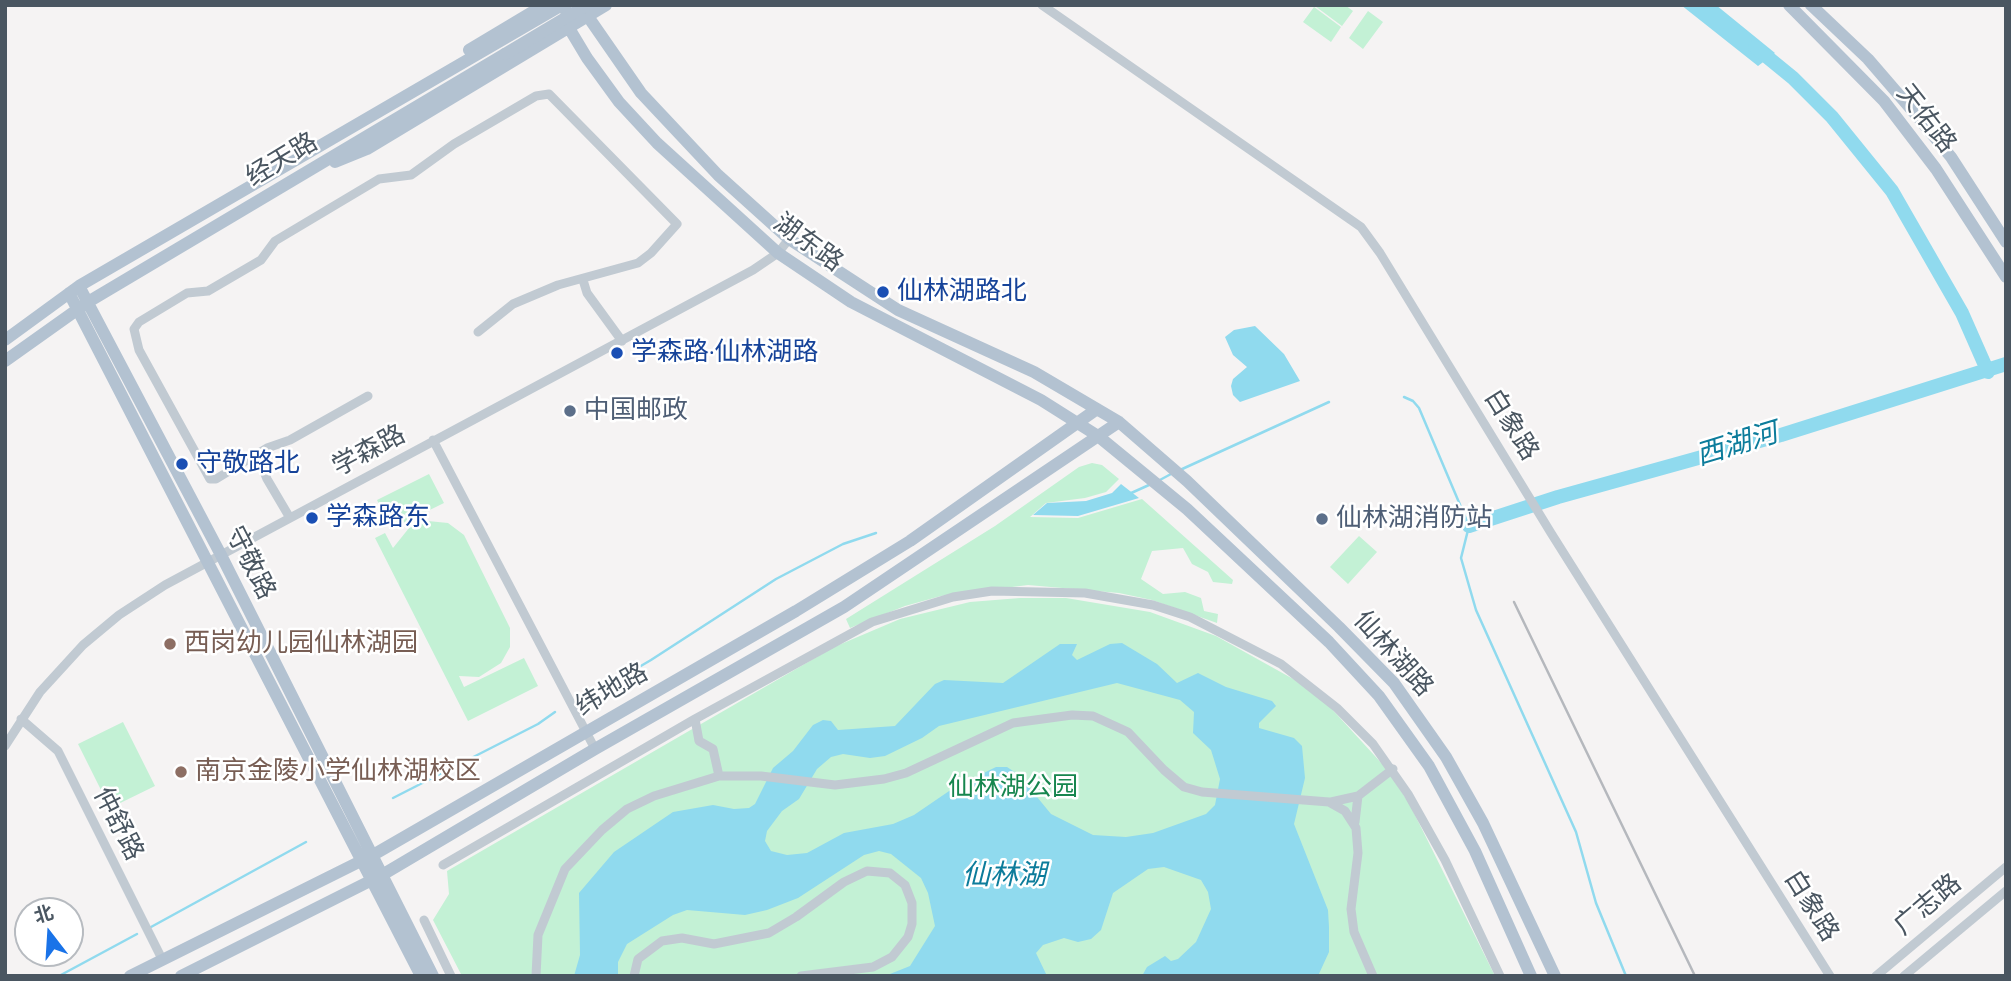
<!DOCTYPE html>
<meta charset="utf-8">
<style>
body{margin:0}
#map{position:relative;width:2011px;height:981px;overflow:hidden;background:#f5f3f3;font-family:"PT Sans Narrow","Noto Sans SC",sans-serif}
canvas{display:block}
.frame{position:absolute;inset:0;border:7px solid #4a5661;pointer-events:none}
.north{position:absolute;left:14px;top:897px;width:70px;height:70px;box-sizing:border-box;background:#fff;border:2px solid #b7bbc0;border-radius:50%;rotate:343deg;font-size:19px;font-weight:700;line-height:28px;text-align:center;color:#4a5661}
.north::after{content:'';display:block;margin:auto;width:24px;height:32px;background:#1a73e8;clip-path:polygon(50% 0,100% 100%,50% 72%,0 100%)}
</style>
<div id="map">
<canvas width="2011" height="981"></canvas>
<div class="frame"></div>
<div class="north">北</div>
</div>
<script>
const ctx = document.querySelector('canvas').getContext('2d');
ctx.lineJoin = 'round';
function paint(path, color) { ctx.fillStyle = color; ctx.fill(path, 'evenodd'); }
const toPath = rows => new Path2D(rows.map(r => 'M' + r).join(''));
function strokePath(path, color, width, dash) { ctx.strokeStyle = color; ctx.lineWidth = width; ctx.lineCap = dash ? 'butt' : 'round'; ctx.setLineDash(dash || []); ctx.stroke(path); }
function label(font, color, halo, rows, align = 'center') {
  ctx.font = font + ' "PT Sans Narrow","Noto Sans SC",sans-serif'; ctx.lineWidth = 5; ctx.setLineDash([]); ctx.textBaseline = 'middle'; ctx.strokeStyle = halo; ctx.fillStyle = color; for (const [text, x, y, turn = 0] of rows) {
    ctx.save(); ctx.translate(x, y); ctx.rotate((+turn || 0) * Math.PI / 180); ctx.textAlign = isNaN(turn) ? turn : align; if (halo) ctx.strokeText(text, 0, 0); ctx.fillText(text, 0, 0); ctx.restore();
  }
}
const green = toPath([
 [1345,5,1353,11,1342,26,1315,6],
 [1314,7,1341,27,1331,42,1303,22],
 [1368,11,1383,22,1363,49,1349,38],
 [1092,463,1102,465,1119,479,1106,492,1085,498,1046,503,1030,517,1078,518,1142,499,1233,580,1232,584,1213,582,1208,572,1192,564,1183,548,1152,551,1141,579,1163,594,1185,592,1201,598,1204,611,1218,614,1217,623,1152,600,1119,593,1028,585,941,596,905,606,850,628,846,619,995,526,1079,467],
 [429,474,444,503,391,529,377,500],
 [428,521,448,523,464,535,510,628,510,647,501,663,479,677,459,676,464,687,524,658,538,686,468,721,375,538,385,533,393,548,409,528],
 [1359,536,1377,552,1348,584,1330,567],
 [1020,598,1066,598,1150,612,1216,636,1295,680,1330,707,1385,767,1409,803,1495,976,462,976,433,920,449,894,447,871,834,647,900,619,970,602],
 [123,722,155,786,110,808,78,744]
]);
const water = toPath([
 [1681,5,1716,5,1775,53,1758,66],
 [1255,326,1284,354,1300,381,1240,402,1233,395,1231,386,1233,379,1247,367,1233,355,1225,337,1234,330],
 [1121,484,1139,498,1078,516,1033,515,1047,503,1086,501,1112,493],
 [1122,643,1157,664,1177,683,1198,673,1226,687,1272,701,1276,706,1259,723,1259,728,1294,738,1302,746,1305,778,1294,824,1328,910,1329,927,1329,952,1318,976,1142,976,1147,967,1165,956,1171,961,1178,959,1196,942,1211,909,1208,892,1201,880,1164,867,1148,869,1113,893,1101,930,1091,939,1078,942,1064,938,1043,945,1036,953,1047,976,885,976,910,966,935,926,928,893,921,878,891,854,879,851,864,855,798,898,767,910,745,915,687,910,673,915,627,944,618,962,618,976,574,976,580,955,579,893,614,852,673,812,713,805,734,809,749,808,755,804,773,768,793,751,813,725,823,720,831,721,838,730,895,726,935,684,944,680,1003,683,1060,644,1077,644,1072,655,1077,660,1110,644],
 [1117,683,1180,700,1194,712,1193,733,1211,750,1220,779,1215,805,1206,814,1153,833,1126,837,1093,835,1051,814,1019,775,1007,767,996,767,955,787,914,815,893,824,844,833,807,853,787,855,771,851,765,841,767,831,782,811,799,799,817,769,831,757,843,754,870,758,885,756,922,738,939,726]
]);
const stream = toPath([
 [1404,397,1413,401,1419,408,1469,526,1461,558,1476,610,1576,832,1596,903,1626,976],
 [1180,470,1329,402],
 [1158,481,1171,474],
 [1129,494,1149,485],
 [585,695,605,687,651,660,776,579,843,544,876,533],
 [393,798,538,724,555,712],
 [151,927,306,842],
 [59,976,137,934]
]);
const river = toPath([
 [1755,47,1793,78,1832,117,1892,191,1962,313,1988,372],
 [1469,526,1558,497,1781,435,2006,364]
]);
const minor = toPath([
 [1042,5,1361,227,1380,253,1551,533,1830,976],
 [583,280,587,293,622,341],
 [368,396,290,440,267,448,216,479,210,479,139,350,134,329,139,322,187,293,208,291,261,260,275,241,379,179,411,175,454,144,536,96,549,94,677,224,651,253,638,263,558,285,513,304,478,332],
 [433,440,595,749],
 [257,454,267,479,290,518],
 [21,719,58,751,162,959],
 [695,719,699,741,713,749,719,776],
 [5,746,40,692,83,645,119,615,165,585,753,270,778,253,789,239],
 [1331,802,1358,796,1393,769],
 [1355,822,1358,796],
 [443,865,695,719,872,622,953,597,992,591,1085,593,1153,605,1190,617,1281,664,1337,708,1373,744,1408,794,1445,860,1500,976],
 [424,920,451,976],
 [536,976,538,935,565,869,602,830,627,809,654,796,719,776,761,776,835,785,884,779,906,773,1013,723,1072,715,1093,716,1128,732,1164,770,1184,787,1202,792,1329,802,1345,811,1356,828,1358,853,1351,909,1354,932,1373,976],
 [634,976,638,959,662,941,682,938,714,944,769,933,796,917,844,882,867,871,890,873,905,885,912,903,912,924,908,937,892,957,873,967,801,976],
 [1876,976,2006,867],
 [1904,976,2006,891]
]);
const major = toPath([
 [565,5,569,28,587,58,619,102,657,143,778,253,851,302,1041,400,1098,436,1187,509,1329,642,1379,696,1429,766,1475,851,1531,976],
 [580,5,641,93,718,175,789,239,898,310,1034,372,1119,422,1187,481,1339,627,1394,683,1446,757,1483,823,1555,976],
 [1789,5,1884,101,1936,169,2006,277],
 [1811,5,1868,59,1918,117,1951,157,2006,242],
 [469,50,544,5],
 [335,162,367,149,606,5],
 [79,286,221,555,433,976],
 [69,293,421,976],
 [5,340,79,286,562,5],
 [5,361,88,302,505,54],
 [130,976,373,855,796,611,910,541,1097,409],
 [181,976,382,875,595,749,844,607,1119,422]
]);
const rail = toPath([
 [1514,602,1695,976]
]);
const majorBridge = toPath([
 [505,54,587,5]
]);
const markers = [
 [883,292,7,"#1a4fb4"],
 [617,353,7,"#1a4fb4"],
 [570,411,7,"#5c6f8a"],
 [182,464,7,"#1a4fb4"],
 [312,518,7,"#1a4fb4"],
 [1322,519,7,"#5c6f8a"],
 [170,644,7,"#8d6e63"],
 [181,772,7,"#8d6e63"]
];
const streetNames = [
 ["天佑路",1926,119,52],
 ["经天路",282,160,-31],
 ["湖东路",808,243,36],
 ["白象路",1511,425,58],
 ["学森路",369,451,-28],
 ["守敬路",250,563,63],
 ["仙林湖路",1393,654,48],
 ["纬地路",612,690,-30],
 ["仲舒路",118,824,63],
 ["广志路",1928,905,-40],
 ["白象路",1811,906,58]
];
const transitNames = [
 ["仙林湖路北",897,292],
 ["学森路·仙林湖路",631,353],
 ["守敬路北",196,464],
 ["学森路东",326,518]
];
const serviceNames = [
 ["中国邮政",584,411],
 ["仙林湖消防站",1336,519]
];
const educationNames = [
 ["西岗幼儿园仙林湖园",184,644],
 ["南京金陵小学仙林湖校区",195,772]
];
const parkNames = [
 ["仙林湖公园",1013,788]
];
const waterNames = [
 ["西湖河",1737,445,-17],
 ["仙林湖",1004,876]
];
paint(green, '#c3f1d5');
paint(water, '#90daee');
strokePath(stream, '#90daee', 2.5);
strokePath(river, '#90daee', 14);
strokePath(minor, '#c1cad2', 9);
strokePath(major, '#b3c2d1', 12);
strokePath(rail, '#b5b8bd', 2.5);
strokePath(majorBridge, '#b3c2d1', 12);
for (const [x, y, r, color] of markers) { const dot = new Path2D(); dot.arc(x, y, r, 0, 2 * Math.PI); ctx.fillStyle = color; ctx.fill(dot); strokePath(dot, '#fff', 2.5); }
label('26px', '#4a5661', '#fff', streetNames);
label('26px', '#164399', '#fff', transitNames, 'left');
label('26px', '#4e5e75', '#fff', serviceNames, 'left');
label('26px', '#785e54', '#fff', educationNames, 'left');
label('26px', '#17864f', '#fff', parkNames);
label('italic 28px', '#0c7c9b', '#fff', waterNames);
</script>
